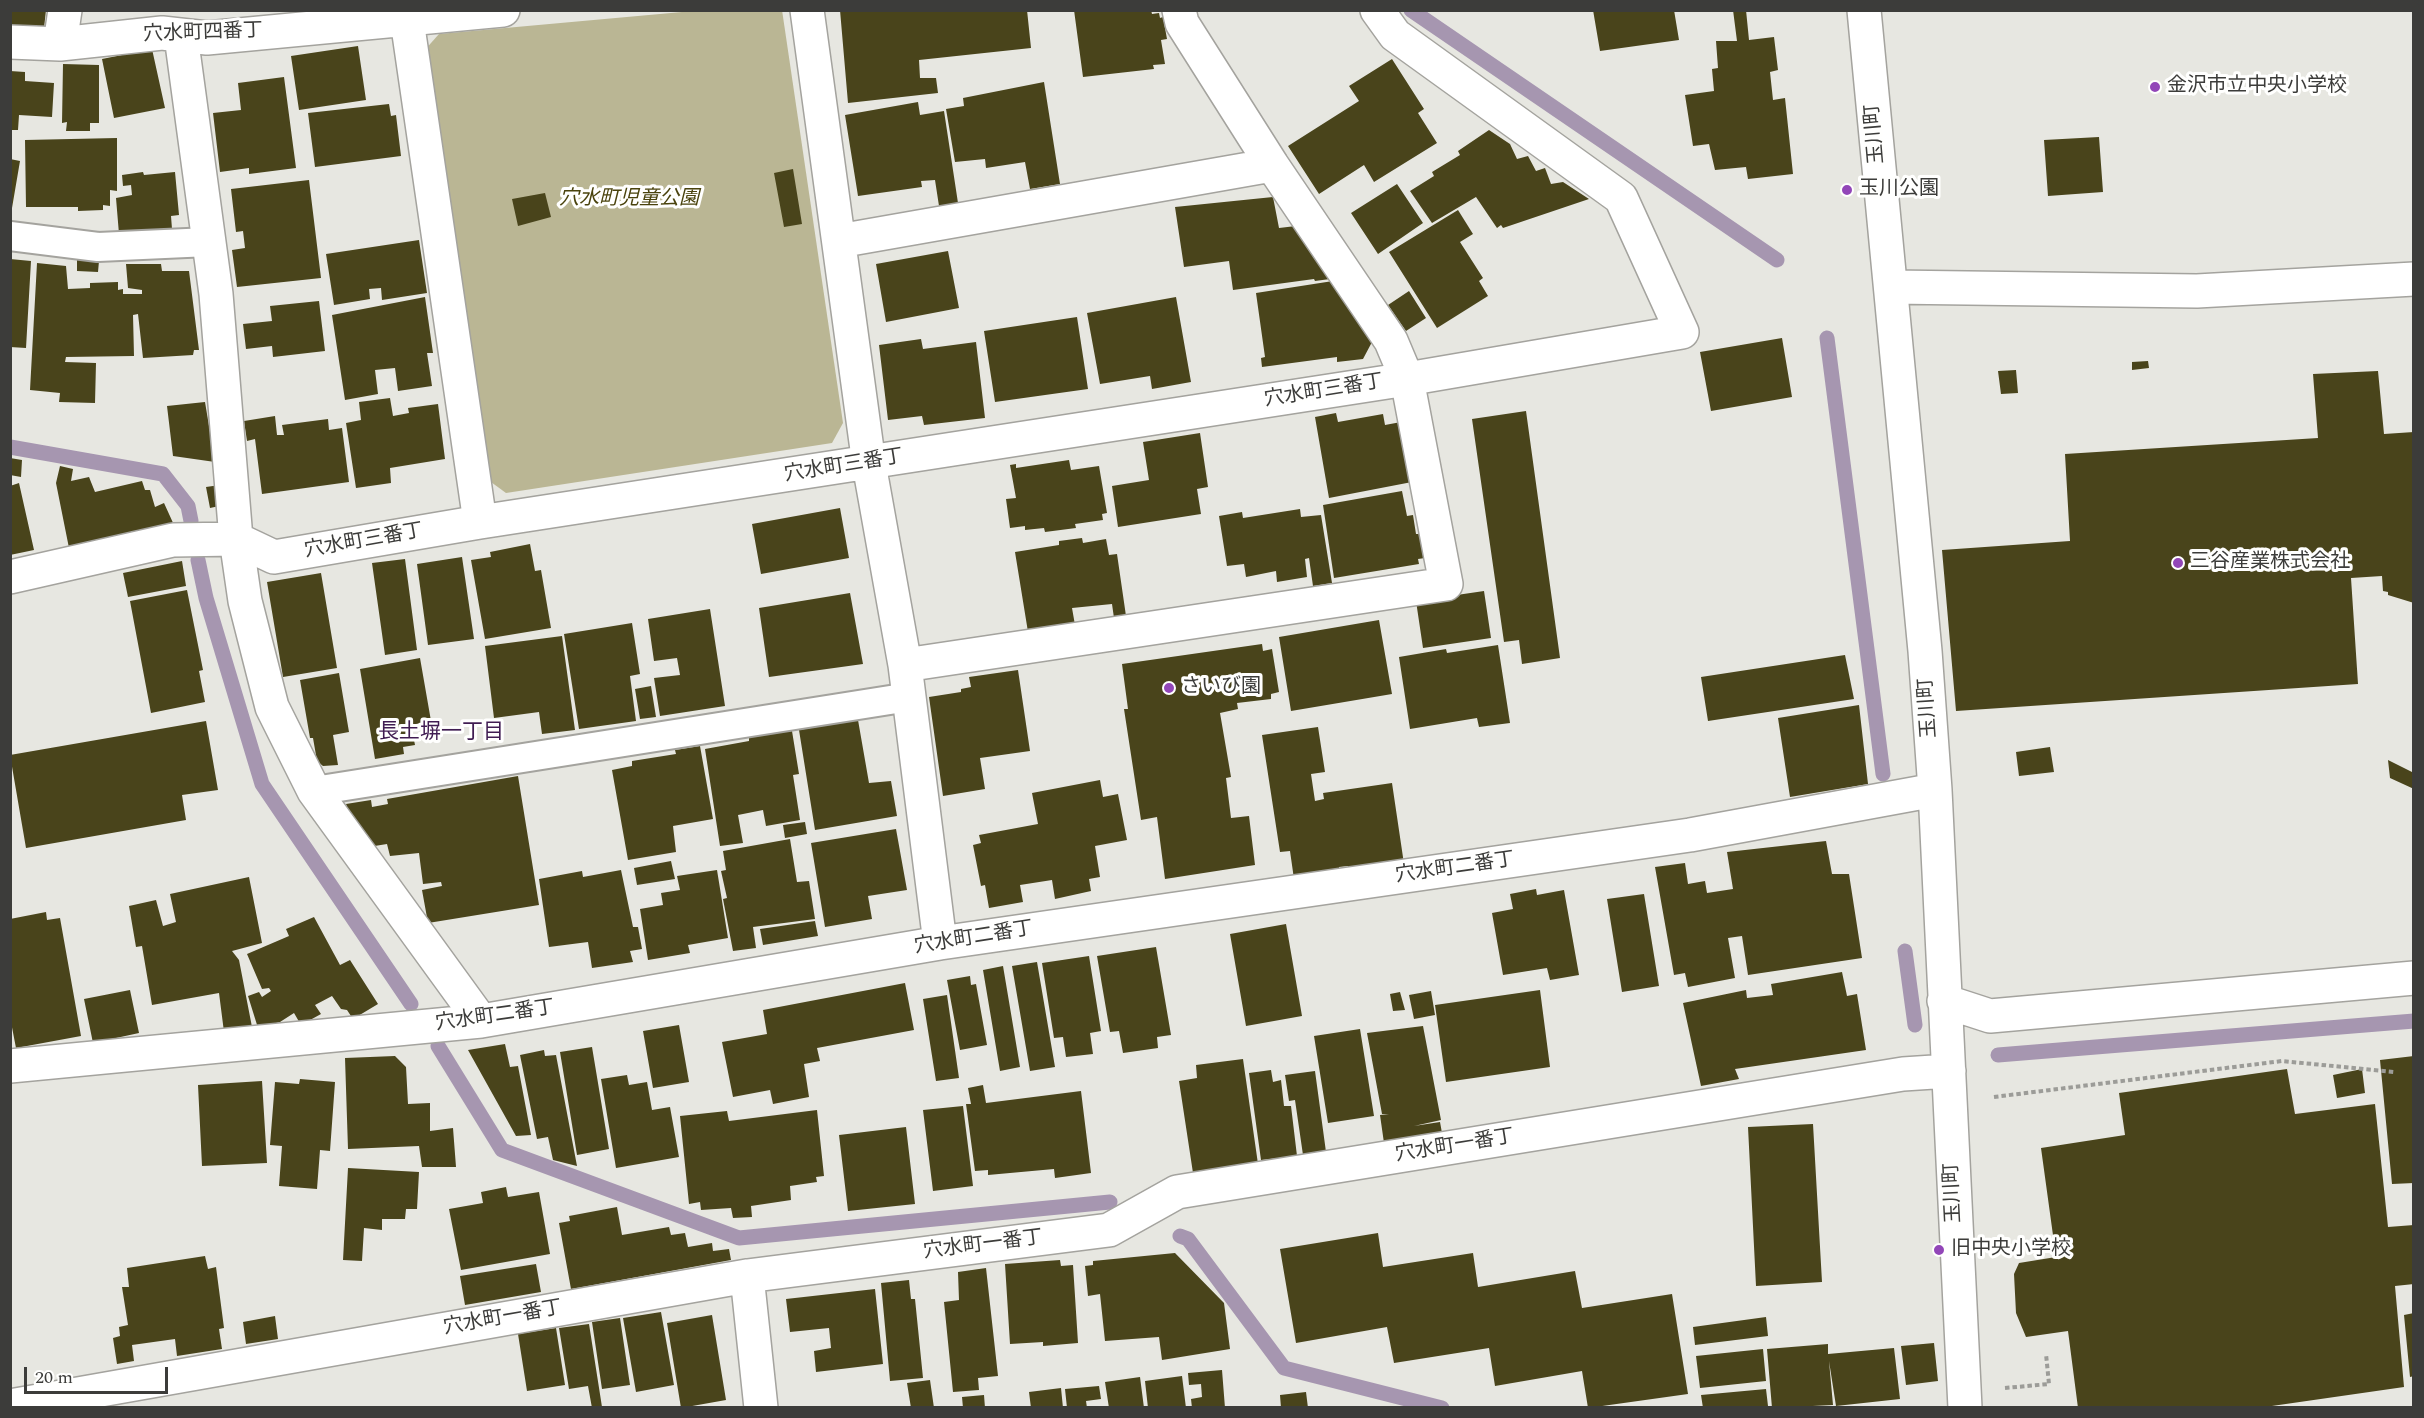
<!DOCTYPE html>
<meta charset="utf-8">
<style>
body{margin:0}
#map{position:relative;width:2424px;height:1418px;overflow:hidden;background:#e7e7e1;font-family:Spectral,serif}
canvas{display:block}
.frame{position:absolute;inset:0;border:12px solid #3c3c3a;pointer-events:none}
.scale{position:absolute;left:24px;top:1367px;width:144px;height:27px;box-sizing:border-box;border:3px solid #3c3c3a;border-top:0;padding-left:8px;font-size:18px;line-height:21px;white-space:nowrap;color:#3c3c3a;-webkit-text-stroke:4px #fffffe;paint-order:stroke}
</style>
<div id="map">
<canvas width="2424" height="1418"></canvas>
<div class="frame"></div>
<div class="scale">20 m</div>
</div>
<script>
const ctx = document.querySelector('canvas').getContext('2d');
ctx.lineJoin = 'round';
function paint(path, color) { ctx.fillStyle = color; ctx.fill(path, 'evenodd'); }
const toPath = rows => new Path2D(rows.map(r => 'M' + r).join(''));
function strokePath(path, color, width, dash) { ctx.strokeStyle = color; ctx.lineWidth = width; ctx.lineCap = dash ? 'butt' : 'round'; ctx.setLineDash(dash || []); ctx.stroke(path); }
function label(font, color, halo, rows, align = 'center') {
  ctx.font = font + ' Spectral,"Noto Sans JP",serif'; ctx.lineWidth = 6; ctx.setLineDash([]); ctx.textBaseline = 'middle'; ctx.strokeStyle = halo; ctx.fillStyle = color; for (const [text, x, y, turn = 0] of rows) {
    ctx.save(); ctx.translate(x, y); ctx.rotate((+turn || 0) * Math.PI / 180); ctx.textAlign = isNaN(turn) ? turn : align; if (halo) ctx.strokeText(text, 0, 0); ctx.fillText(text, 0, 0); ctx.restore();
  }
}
const green = toPath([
 [782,10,843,423,832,443,506,493,491,482,423,52,439,34,693,11]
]);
const stream = toPath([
 [1411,10,1777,260],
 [1827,338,1883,774],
 [10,447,163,474,188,506,191,521],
 [198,560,206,598,262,784,411,1004],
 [1905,951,1915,1025],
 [438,1046,502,1150,739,1238,1110,1202],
 [1998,1055,2414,1021],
 [1180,1236,1188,1239,1284,1368,1442,1408]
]);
const building = toPath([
 [10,10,46,10,44,28,10,25],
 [840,10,1027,10,1031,48,919,60,920,78,936,78,938,93,848,103],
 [1074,10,1151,10,1152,14,1159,13,1160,18,1163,17,1167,39,1161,40,1165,64,1153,65,1154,69,1083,77],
 [1593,10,1674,10,1679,40,1600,51],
 [1733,10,1746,10,1749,40,1774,37,1778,70,1770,72,1773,100,1785,98,1793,174,1748,179,1746,167,1715,170,1709,144,1693,146,1685,95,1714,91,1712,69,1718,68,1716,41,1737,41],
 [358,46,366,100,299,110,291,56],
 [152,49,165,108,114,118,102,59],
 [1392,59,1424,109,1418,113,1437,143,1374,182,1364,165,1319,194,1288,146,1359,101,1349,86],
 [63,64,99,65,99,123,90,123,90,131,66,131,67,122,62,123],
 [10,71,25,72,25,81,54,83,52,117,19,115,18,130,10,130],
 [284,77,296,168,249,174,249,168,220,172,213,113,241,110,238,83],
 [1044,82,1060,184,1030,189,1025,162,986,168,985,159,955,162,946,109,964,106,963,98],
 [918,102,920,115,944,111,958,203,939,206,935,180,921,181,922,187,858,196,845,115],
 [389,104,391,116,396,115,401,156,315,167,308,113],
 [1489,130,1510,144,1517,159,1528,156,1536,171,1545,168,1551,184,1563,182,1589,199,1503,228,1501,225,1497,228,1476,197,1432,223,1410,191,1434,176,1432,172,1460,155,1458,151],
 [2099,137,2103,192,2048,196,2044,140],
 [117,138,117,191,110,190,110,206,103,205,103,210,78,211,78,207,26,207,25,140],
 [10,159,20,161,12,208,10,208],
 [793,169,802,224,784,227,774,173],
 [143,172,144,175,175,172,179,215,171,216,172,229,119,234,116,198,132,195,131,185,123,186,122,175],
 [309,180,321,278,237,287,232,250,245,248,243,231,236,232,231,189],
 [1397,184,1423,223,1378,254,1351,213],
 [545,193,551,217,518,226,512,199],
 [1273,197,1279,228,1296,226,1330,279,1315,281,1314,279,1233,290,1229,261,1184,267,1175,207],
 [1458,210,1473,234,1460,242,1483,278,1479,281,1488,296,1437,328,1389,252],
 [419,240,427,293,382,300,381,288,369,289,370,299,334,305,326,254],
 [948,251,959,308,886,322,876,264],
 [10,259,31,261,26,348,10,347],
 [77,260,99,261,98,272,77,271],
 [37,263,66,266,68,289,90,288,90,283,118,282,118,290,123,289,123,294,142,294,142,290,128,288,126,264,161,264,162,271,189,271,199,350,194,350,193,355,143,358,138,314,133,315,134,356,66,357,65,362,96,363,95,403,59,402,60,393,30,390],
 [1333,281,1372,342,1363,359,1337,362,1337,357,1262,367,1261,358,1265,357,1256,293],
 [1409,291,1426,318,1406,331,1388,305],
 [425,297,433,353,427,353,432,386,398,391,395,368,375,370,378,394,345,400,332,315],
 [1176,297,1191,382,1152,389,1150,376,1100,384,1087,313],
 [319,301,325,351,273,357,272,346,246,349,243,324,272,321,270,306],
 [1077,317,1088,389,995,402,984,331],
 [1782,338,1792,397,1711,411,1700,352],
 [921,339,923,349,976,342,985,418,924,425,922,416,888,420,879,345],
 [2148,361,2149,368,2132,370,2132,362],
 [2016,370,2018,393,2001,394,1998,371],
 [2378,371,2384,434,2414,432,2414,603,2388,595,2388,592,2383,591,2382,576,2351,578,2358,684,1956,711,1942,550,2070,541,2065,454,2318,438,2313,374],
 [390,398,393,416,409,413,408,408,438,404,445,459,390,468,391,483,356,488,346,423,361,420,359,402],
 [205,402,215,462,173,456,167,406],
 [1526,411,1560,658,1522,664,1519,640,1504,642,1472,419],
 [1336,413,1338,422,1383,414,1385,425,1401,422,1412,482,1329,498,1315,417],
 [275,416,277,435,284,435,282,425,328,419,329,430,342,428,349,482,262,494,255,439,247,441,244,421],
 [1200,433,1208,487,1197,489,1201,514,1118,527,1112,486,1149,480,1143,442],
 [10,458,22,460,21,477,10,475],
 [1069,460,1071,470,1099,466,1107,513,1102,514,1103,520,1075,524,1076,528,1045,532,1044,528,1025,530,1025,526,1010,528,1006,499,1016,498,1010,465,1016,464,1016,468],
 [60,466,73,469,71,481,89,477,95,492,142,481,145,490,150,490,155,507,164,503,174,525,69,548,56,483],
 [19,483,34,550,10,555,10,486],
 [220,485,224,505,210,508,206,487],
 [1402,491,1407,516,1413,515,1416,534,1420,534,1425,558,1418,559,1419,564,1334,578,1323,505],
 [840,508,849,558,761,574,752,524],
 [1300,509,1301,517,1321,515,1332,583,1313,586,1309,558,1305,559,1307,577,1277,582,1276,571,1246,577,1244,564,1227,566,1219,516,1242,512,1243,518],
 [1082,538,1083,543,1106,539,1109,555,1117,554,1126,616,1114,618,1112,604,1072,608,1075,625,1028,632,1015,552,1059,545,1059,541],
 [530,544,535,571,541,570,551,628,485,639,471,560,491,557,490,552],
 [462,557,474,639,428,645,417,564],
 [405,559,417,650,385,655,372,563],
 [182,561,186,586,128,597,123,573],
 [321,573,337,668,283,677,267,582],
 [187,590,203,670,199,671,205,702,151,713,130,601],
 [1484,591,1491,638,1423,648,1416,601],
 [850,593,863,664,769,677,759,608],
 [710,609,725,706,660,716,654,678,680,675,677,658,654,661,648,619],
 [1379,620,1392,694,1291,711,1279,637],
 [632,623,640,674,630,676,636,721,579,729,564,634],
 [562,636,575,730,542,734,539,712,494,718,485,646],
 [1262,644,1263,651,1272,649,1279,692,1271,694,1271,699,1237,703,1238,709,1220,713,1231,777,1226,778,1231,818,1249,816,1255,865,1165,879,1157,817,1141,820,1124,709,1128,709,1122,664],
 [1498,645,1510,723,1479,727,1477,718,1410,729,1399,657,1446,649,1447,653],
 [1845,655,1854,699,1708,721,1701,677],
 [420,658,431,721,411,725,415,745,403,747,404,754,375,759,360,669],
 [1018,670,1030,751,980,758,985,789,943,796,929,697,961,692,961,689,971,687,969,677],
 [339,673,349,732,333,735,338,765,323,766,317,761,313,738,310,738,300,680],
 [651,686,656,717,640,719,635,689],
 [1859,705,1868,784,1790,797,1778,718],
 [858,720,869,783,891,781,897,816,815,830,799,730],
 [206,721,218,790,182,795,186,820,26,848,10,755],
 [1318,727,1325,772,1311,774,1315,801,1324,799,1323,793,1392,783,1404,864,1349,874,1348,866,1339,867,1339,873,1294,879,1290,851,1280,852,1262,735],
 [792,731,799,774,793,775,800,820,766,826,763,810,738,815,743,843,720,846,705,749,749,741,749,737],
 [700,746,713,819,673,826,676,852,628,860,612,770,632,766,632,761,676,754,675,750],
 [2050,747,2054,772,2019,776,2016,752],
 [2388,760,2414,773,2414,789,2390,778],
 [518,776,539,905,428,923,422,890,442,886,441,882,423,884,419,853,390,856,387,844,362,848,346,804,371,800,372,807,388,804,387,799],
 [1100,780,1103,797,1118,794,1127,840,1095,846,1100,877,1089,879,1091,891,1055,899,1052,880,1020,885,1023,902,989,908,985,885,981,886,973,845,981,843,979,835,1038,824,1032,793],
 [805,822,807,834,785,838,783,825],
 [896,829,907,890,868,896,872,919,825,927,811,843],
 [790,839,797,882,809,881,815,919,753,927,756,948,733,951,723,899,727,898,721,871,726,870,723,851],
 [1826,841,1832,874,1849,874,1862,958,1748,975,1742,936,1728,938,1735,978,1688,987,1685,973,1674,975,1655,867,1685,863,1688,884,1705,881,1707,893,1733,889,1727,852],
 [671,861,675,879,637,885,634,868],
 [621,870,633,927,638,927,642,949,630,951,633,962,592,968,588,942,549,947,539,879,582,871,583,877],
 [717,870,728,938,688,945,690,953,648,960,640,909,663,905,661,893,680,890,677,876],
 [249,877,262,943,232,951,239,960,252,1027,224,1032,219,993,152,1005,142,946,136,947,129,906,156,900,163,926,176,922,170,894],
 [1536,889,1537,895,1564,890,1579,975,1550,980,1547,968,1503,975,1492,913,1513,909,1510,894],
 [1644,894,1659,986,1622,992,1607,899],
 [46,912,47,920,60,918,81,1036,16,1048,10,1017,10,919],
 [314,917,340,965,350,960,378,1004,353,1019,347,1010,341,1009,332,996,315,1005,321,1014,301,1025,294,1013,280,1022,258,1028,248,996,259,992,262,997,271,991,269,988,262,989,247,954,289,936,286,929],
 [815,921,818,936,763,945,760,929],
 [1286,924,1302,1016,1246,1026,1230,934],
 [1156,947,1171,1035,1157,1037,1158,1048,1123,1053,1119,1031,1110,1032,1097,956],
 [1089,956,1101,1031,1090,1033,1093,1054,1066,1057,1063,1037,1054,1038,1042,963],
 [1037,962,1055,1067,1030,1071,1012,966],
 [1003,966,1020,1067,1000,1071,983,970],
 [1842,972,1847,996,1857,994,1866,1050,1735,1069,1739,1079,1701,1086,1683,1003,1746,990,1747,998,1773,995,1771,984],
 [970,976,971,985,976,984,987,1045,960,1050,947,980],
 [905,983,914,1030,817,1048,820,1061,804,1064,809,1097,773,1104,770,1090,733,1097,722,1042,767,1034,763,1010],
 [130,990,139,1033,93,1043,84,999],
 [1540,990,1550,1067,1446,1082,1435,1005],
 [1431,991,1435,1015,1414,1019,1409,995],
 [1400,992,1405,1010,1393,1011,1390,994],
 [947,995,959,1078,936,1081,923,999],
 [679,1025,689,1082,653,1088,643,1031],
 [1423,1026,1441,1120,1414,1126,1440,1122,1442,1133,1384,1143,1380,1115,1389,1114,1382,1114,1367,1033],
 [1360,1029,1374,1116,1328,1123,1314,1036],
 [505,1044,510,1067,518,1066,531,1135,516,1136,468,1050],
 [592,1047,609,1149,577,1155,560,1052],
 [544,1050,545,1056,556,1055,577,1166,553,1160,548,1137,537,1139,520,1055],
 [395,1056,406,1067,408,1104,430,1103,430,1131,453,1128,456,1167,422,1167,419,1146,348,1149,345,1058],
 [2414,1056,2414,1183,2392,1184,2380,1060],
 [1243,1059,1258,1164,1193,1173,1179,1081,1197,1078,1196,1065],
 [2287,1069,2295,1114,2375,1104,2388,1227,2414,1225,2414,1284,2395,1286,2404,1387,2258,1408,2078,1408,2068,1331,2026,1337,2016,1313,2014,1274,2019,1263,2056,1257,2041,1148,2125,1135,2119,1093],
 [2362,1069,2365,1093,2337,1098,2333,1075],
 [1271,1070,1273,1082,1281,1080,1284,1106,1291,1106,1297,1156,1261,1160,1249,1073],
 [1315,1071,1326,1152,1303,1155,1295,1100,1289,1101,1285,1075],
 [627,1075,629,1085,647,1082,652,1110,670,1107,679,1157,616,1168,601,1079],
 [300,1079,335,1082,330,1151,320,1150,317,1189,279,1186,282,1146,270,1145,275,1082,299,1084],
 [262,1081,267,1163,202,1166,198,1085],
 [983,1085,986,1103,1081,1091,1091,1173,1055,1178,1054,1169,988,1175,988,1170,975,1171,966,1104,971,1104,968,1088],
 [963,1106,973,1186,933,1191,923,1110],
 [817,1110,824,1176,816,1177,817,1182,790,1186,791,1200,751,1206,752,1217,733,1218,731,1208,701,1210,700,1202,689,1204,680,1116,727,1111,729,1121],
 [1813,1124,1822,1282,1756,1286,1748,1127],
 [906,1127,915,1204,848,1211,839,1135],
 [348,1168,419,1172,417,1209,406,1209,405,1219,382,1219,382,1230,364,1228,362,1261,343,1260],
 [506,1187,508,1197,539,1192,550,1254,461,1270,449,1209,483,1203,481,1192],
 [617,1207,622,1235,669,1227,671,1235,685,1233,688,1247,712,1243,713,1251,729,1249,731,1260,571,1289,559,1223,570,1221,569,1216],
 [1378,1233,1383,1267,1473,1253,1478,1287,1575,1271,1582,1308,1672,1294,1688,1394,1588,1408,1582,1371,1495,1386,1489,1348,1394,1363,1387,1327,1296,1343,1280,1249],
 [1175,1253,1224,1303,1230,1349,1162,1360,1159,1337,1105,1341,1100,1294,1088,1296,1085,1266,1093,1265,1093,1261],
 [205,1256,208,1269,216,1267,224,1328,219,1329,222,1349,177,1356,175,1339,132,1345,134,1361,117,1364,113,1338,120,1336,119,1327,128,1325,122,1287,129,1287,127,1268],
 [1060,1260,1061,1266,1073,1265,1078,1343,1043,1346,1043,1342,1010,1344,1005,1264],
 [536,1264,541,1292,465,1305,460,1276],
 [986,1268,998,1376,978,1378,979,1390,953,1392,944,1302,959,1300,958,1272],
 [909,1280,911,1299,915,1299,923,1378,890,1381,881,1283],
 [875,1289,883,1364,816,1372,814,1351,831,1348,829,1328,790,1332,786,1299],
 [661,1312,674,1385,636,1392,623,1318],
 [2414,1313,2414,1376,2410,1377,2404,1315],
 [712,1315,726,1400,681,1408,667,1323],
 [275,1316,278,1339,246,1344,243,1322],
 [1766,1317,1768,1336,1695,1345,1693,1327],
 [620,1318,630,1385,602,1389,592,1322],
 [589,1324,602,1407,592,1408,588,1386,569,1389,559,1328],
 [556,1328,565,1385,527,1391,518,1334],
 [1934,1343,1938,1381,1906,1385,1901,1346],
 [1828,1344,1828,1354,1894,1348,1900,1399,1836,1406,1829,1361,1833,1405,1772,1408,1767,1349],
 [1763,1349,1766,1381,1700,1388,1696,1356],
 [1222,1370,1225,1408,1192,1408,1191,1399,1202,1397,1201,1384,1189,1385,1188,1373],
 [1182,1376,1186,1408,1148,1408,1145,1381],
 [1140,1377,1144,1408,1109,1408,1105,1382],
 [930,1380,934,1408,911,1408,907,1383],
 [1099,1386,1101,1399,1086,1401,1087,1408,1067,1408,1065,1389],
 [1061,1388,1063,1408,1031,1408,1029,1392],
 [1766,1389,1768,1406,1703,1408,1701,1395],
 [1306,1392,1308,1408,1281,1408,1280,1395],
 [984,1395,985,1408,963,1408,962,1397]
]);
const path = toPath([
 [1994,1097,2282,1061,2394,1072],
 [2005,1388,2049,1384,2046,1354]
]);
const service = toPath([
 [10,236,98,247,209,242],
 [314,791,909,697]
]);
const minor = toPath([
 [807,10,869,464,905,665,940,943],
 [1864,10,1925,651,1935,790,1965,1408],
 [407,20,480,522],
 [181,36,216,294,236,539,245,601,272,707,314,791,481,1021],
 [10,42,60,44,162,33,207,38,503,10],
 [60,44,65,10],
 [839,241,1272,165],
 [1891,287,2197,291,2414,279],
 [10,577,173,540,236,539,274,557,480,522,1407,379,1682,332,1621,198,1395,35,1377,10],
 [905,665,1446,584,1407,379,1391,341,1272,165,1182,23,1179,10],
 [1944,1001,1990,1016,2414,978],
 [10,1066,481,1021,940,943,1690,835,1935,790],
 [747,1276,761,1408],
 [10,1406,747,1276,1109,1230,1177,1192,1903,1074,1949,1071]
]);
const markers = [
 [2155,87,6,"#9246b8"],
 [1847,190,6,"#9246b8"],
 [2178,563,6,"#9246b8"],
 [1169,688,6,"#9246b8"],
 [1939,1250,6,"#9246b8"]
];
const streetNames = [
 ["穴水町四番丁",203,34,-2],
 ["玉川町",1876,134,-95],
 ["穴水町三番丁",1324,392,-9],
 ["穴水町三番丁",844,467,-9],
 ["穴水町三番丁",364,542,-10],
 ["玉川町",1929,708,-94],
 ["穴水町二番丁",1455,869,-8],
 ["穴水町二番丁",974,939,-9],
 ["穴水町二番丁",495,1017,-8],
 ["穴水町一番丁",1455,1147,-9],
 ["玉川町",1954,1193,-93],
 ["穴水町一番丁",983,1246,-7],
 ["穴水町一番丁",503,1319,-10]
];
const poiNames = [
 ["金沢市立中央小学校",2167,87],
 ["玉川公園",1859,190],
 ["三谷産業株式会社",2190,563],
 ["さいび園",1181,688],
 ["旧中央小学校",1951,1250]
];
const parkNames = [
 ["穴水町児童公園",629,200]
];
const neighbourhoodNames = [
 ["長土塀一丁目",441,734]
];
paint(green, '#bab694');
strokePath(stream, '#a696b0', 15);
paint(building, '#49441b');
strokePath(service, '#a4a39e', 32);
strokePath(minor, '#a4a39e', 36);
strokePath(path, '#9c9c98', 4, [4.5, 3]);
strokePath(service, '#fff', 28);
strokePath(minor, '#fff', 33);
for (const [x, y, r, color] of markers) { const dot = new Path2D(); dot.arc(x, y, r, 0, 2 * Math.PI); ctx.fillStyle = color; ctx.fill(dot); strokePath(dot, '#fffffe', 2); }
label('20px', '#3c3c3a', '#fffffe', streetNames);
label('20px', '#3c3c3a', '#fffffe', poiNames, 'left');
label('italic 20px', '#4a430d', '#fffffe', parkNames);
label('21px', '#401c52', '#fffffe', neighbourhoodNames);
</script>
